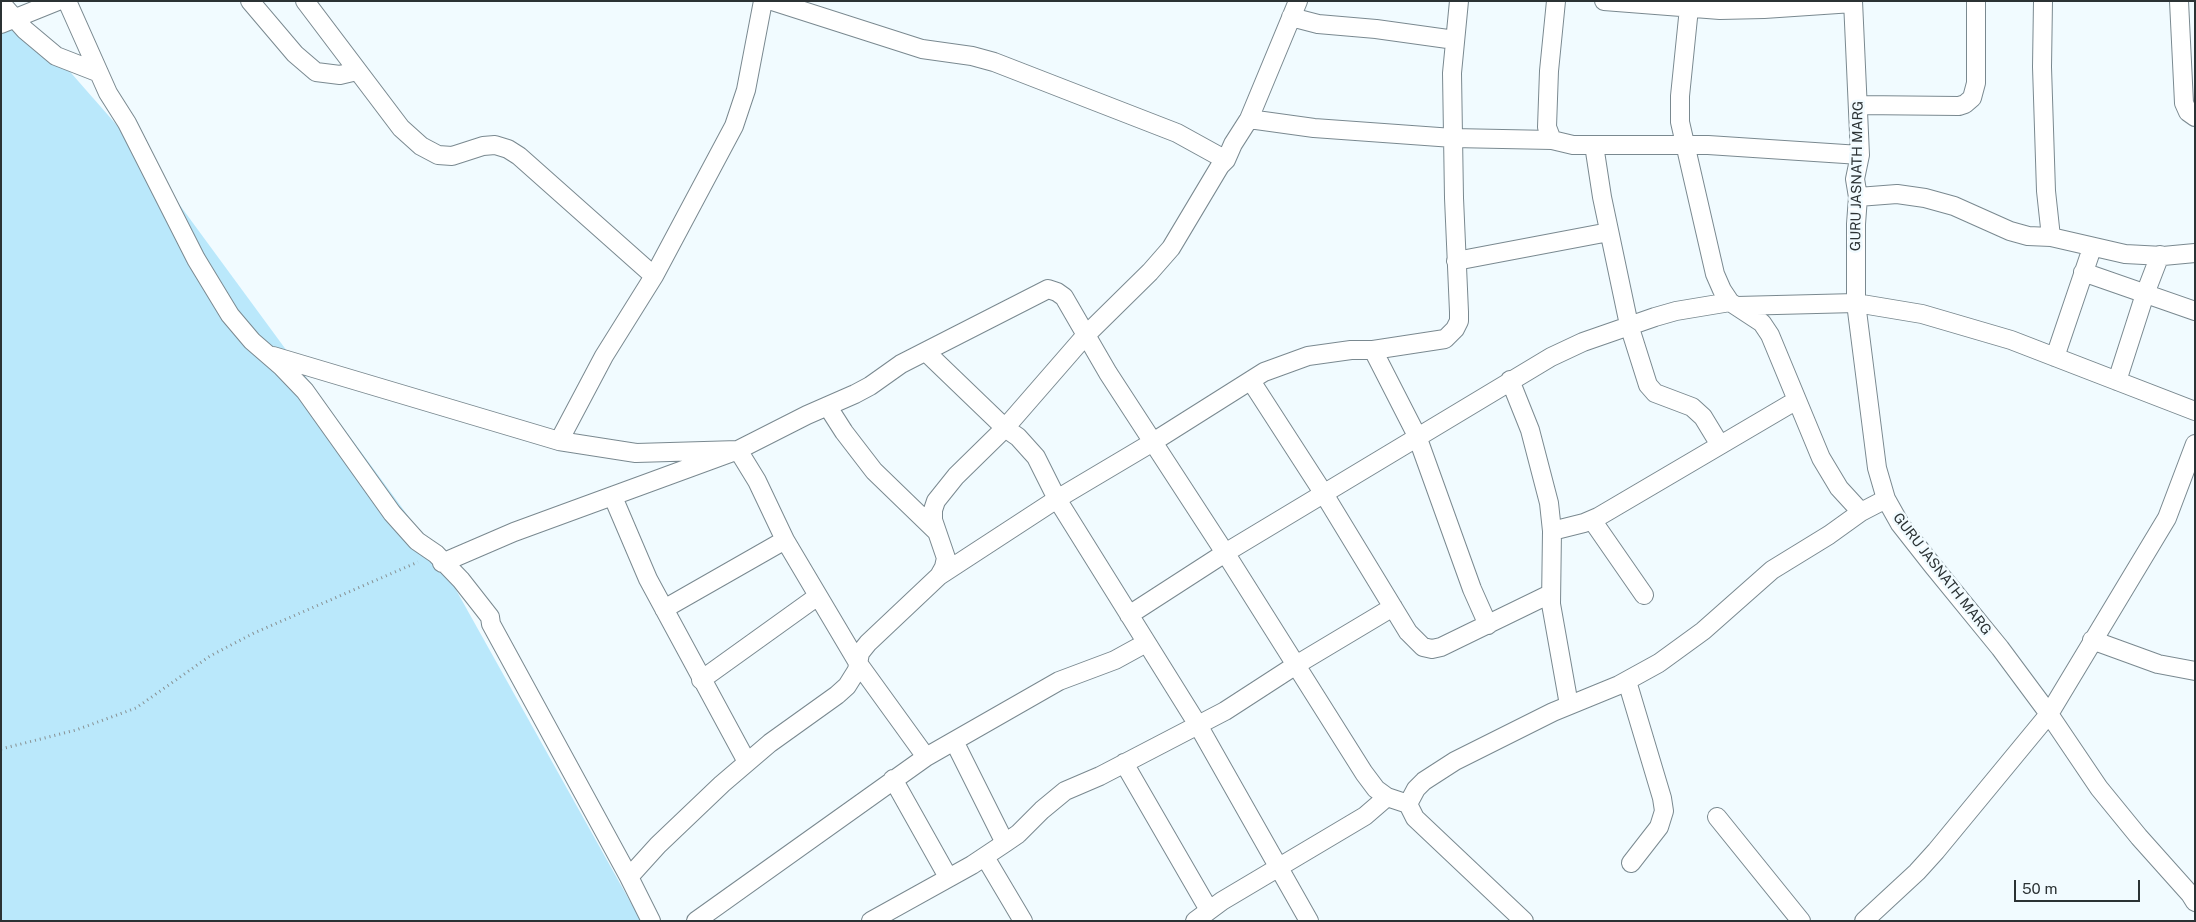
<!DOCTYPE html>
<style>
body{margin:0}
#map{position:relative;width:2196px;height:922px;overflow:hidden;background:#f1fbff;font-family:"Public Sans",sans-serif}
canvas{display:block}
.frame{position:absolute;inset:0;border:2px solid #2b3234;pointer-events:none}
.scale{position:absolute;left:2014px;top:880px;width:126px;height:22px;box-sizing:border-box;border:2px solid #2b3234;border-top:0;padding-left:6px;font-size:15px;line-height:18px;white-space:nowrap;color:#2b3234;-webkit-text-stroke:4px #f1fbff;paint-order:stroke}
</style>
<div id="map">
<canvas width="2196" height="922"></canvas>
<div class="frame"></div>
<div class="scale">50 m</div>
</div>
<script>
const ctx = document.querySelector('canvas').getContext('2d');
ctx.lineJoin = 'round';
function paint(path, color) { ctx.fillStyle = color; ctx.fill(path, 'evenodd'); }
const toPath = rows => new Path2D(rows.map(r => 'M' + r).join(''));
function strokePath(path, color, width, dash) { ctx.strokeStyle = color; ctx.lineWidth = width; ctx.lineCap = dash ? 'butt' : 'round'; ctx.setLineDash(dash || []); ctx.stroke(path); }
function label(font, color, halo, rows, align = 'center') {
  ctx.font = font + ' "Public Sans",sans-serif'; ctx.lineWidth = 5; ctx.setLineDash([]); ctx.textBaseline = 'middle'; ctx.strokeStyle = halo; ctx.fillStyle = color; for (const [text, x, y, turn = 0] of rows) {
    ctx.save(); ctx.translate(x, y); ctx.rotate((+turn || 0) * Math.PI / 180); ctx.textAlign = isNaN(turn) ? turn : align; if (halo) ctx.strokeText(text, 0, 0); ctx.fillText(text, 0, 0); ctx.restore();
  }
}
const green = toPath([
 [1,1,8,1,143,155,436,554,641,921,1,921]
]);
const path = toPath([
 [1,749,76,730,136,708,210,656,254,633,418,562]
]);
const minor = toPath([
 [67,1,108,93,127,123,196,259,230,315,252,341,282,367,305,391,392,513,417,541,436,554,461,580,490,617,491,624,629,877,651,921],
 [250,1,295,54,316,72,340,75,357,71],
 [305,1,401,128,421,146,438,155,452,156,483,146,495,145,508,149,519,156,654,276],
 [772,1,922,49,972,56,994,62,1177,133,1226,160],
 [1556,1,1549,71,1547,127,1552,140,1573,145,1708,145,1860,155],
 [1604,1,1720,10,1764,9,1853,3],
 [1853,1,1860,155,1855,179,1858,197,1856,224,1856,303,1877,468,1886,499,1900,524,1933,566,2000,648,2049,714,2099,788,2139,837,2190,894,2195,902],
 [2043,1,2042,67,2046,191,2051,237,2125,254,2163,256,2195,253],
 [2179,1,2184,103,2188,112,2195,117],
 [1,3,25,30,56,56,97,72],
 [1689,8,1680,96,1680,122,1715,274,1722,290,1730,302,1762,323,1770,335,1821,458,1839,488,1861,512],
 [1291,17,1318,24,1376,29,1455,40],
 [1,24,58,1],
 [1858,105,1959,106,1965,104,1972,98,1976,83,1976,1],
 [1249,119,1314,128,1453,138,1552,140],
 [1594,145,1602,197,1629,325,1648,385,1655,393,1692,407,1703,417,1720,445],
 [1858,197,1897,194,1925,198,1954,206,2010,231,2028,236,2051,237],
 [1456,261,1609,232],
 [2083,272,2195,311],
 [1737,306,1856,303,1922,314,2011,340,2195,411],
 [1373,350,1417,436,1472,589,1488,625],
 [926,352,1005,428,1018,437,1036,457,1057,499,1198,725,1309,921],
 [273,356,559,441,636,453,738,450,757,481,785,540,858,663,926,757],
 [2055,357,2092,248],
 [1510,380,1530,430,1549,503,1552,531,1551,604,1569,705],
 [1251,381,1324,494,1408,632,1423,647,1432,649,1441,647,1550,594],
 [2117,381,2145,294,2160,255],
 [828,407,844,432,874,471,936,531],
 [559,441,604,356,654,276,734,126,746,90,763,1],
 [613,497,648,579,747,762],
 [1592,520,1644,595],
 [1552,531,1584,523,1598,517,1797,400],
 [442,563,514,532,738,450,807,415,855,394,870,386,901,364,1048,289,1057,292,1064,297,1108,373,1231,562,1364,773,1376,789,1387,797,1408,804],
 [939,576,1057,499,1153,442,1264,372,1308,356,1351,350,1373,350,1445,339,1455,329,1459,321,1459,312,1454,198,1452,73,1459,1],
 [664,609,785,540],
 [1129,615,1225,553,1551,357,1583,342,1655,317,1676,311,1730,302],
 [2092,640,2158,664,2195,671],
 [701,680,818,596],
 [1627,681,1662,798,1664,811,1659,827,1631,863],
 [954,741,1005,843],
 [1124,763,1209,910],
 [893,779,948,877],
 [1717,817,1801,921],
 [985,857,1023,921],
 [629,877,658,845,722,784,770,743,837,695,847,686,857,670,860,653,868,643,939,576,944,567,946,558,933,520,933,510,936,501,956,476,1005,428,1085,336,1150,272,1171,248,1220,166,1226,160,1233,144,1249,119,1298,1],
 [696,921,926,757,1059,681,1115,660,1146,643],
 [871,921,972,865,1005,843,1018,834,1042,810,1065,791,1100,776,1225,711,1296,665,1393,607],
 [1195,921,1222,901,1365,816,1387,797],
 [1524,921,1415,818,1408,804,1416,789,1424,781,1455,761,1553,712,1619,685,1659,663,1703,631,1772,570,1829,535,1861,512,1886,499],
 [1864,921,1917,872,1936,851,2049,714,2167,518,2195,444]
]);
const streetNames = [
 ["GURU JASNATH MARG",1857,176,-89],
 ["GURU JASNATH MARG",1942,574,52]
];
paint(green, '#bae8fb');
strokePath(minor, '#7a8990', 20);
strokePath(path, '#889193', 3, [1, 4]);
strokePath(minor, '#fff', 18);
label('14px', '#2b3234', '#f1fbff', streetNames);
</script>
